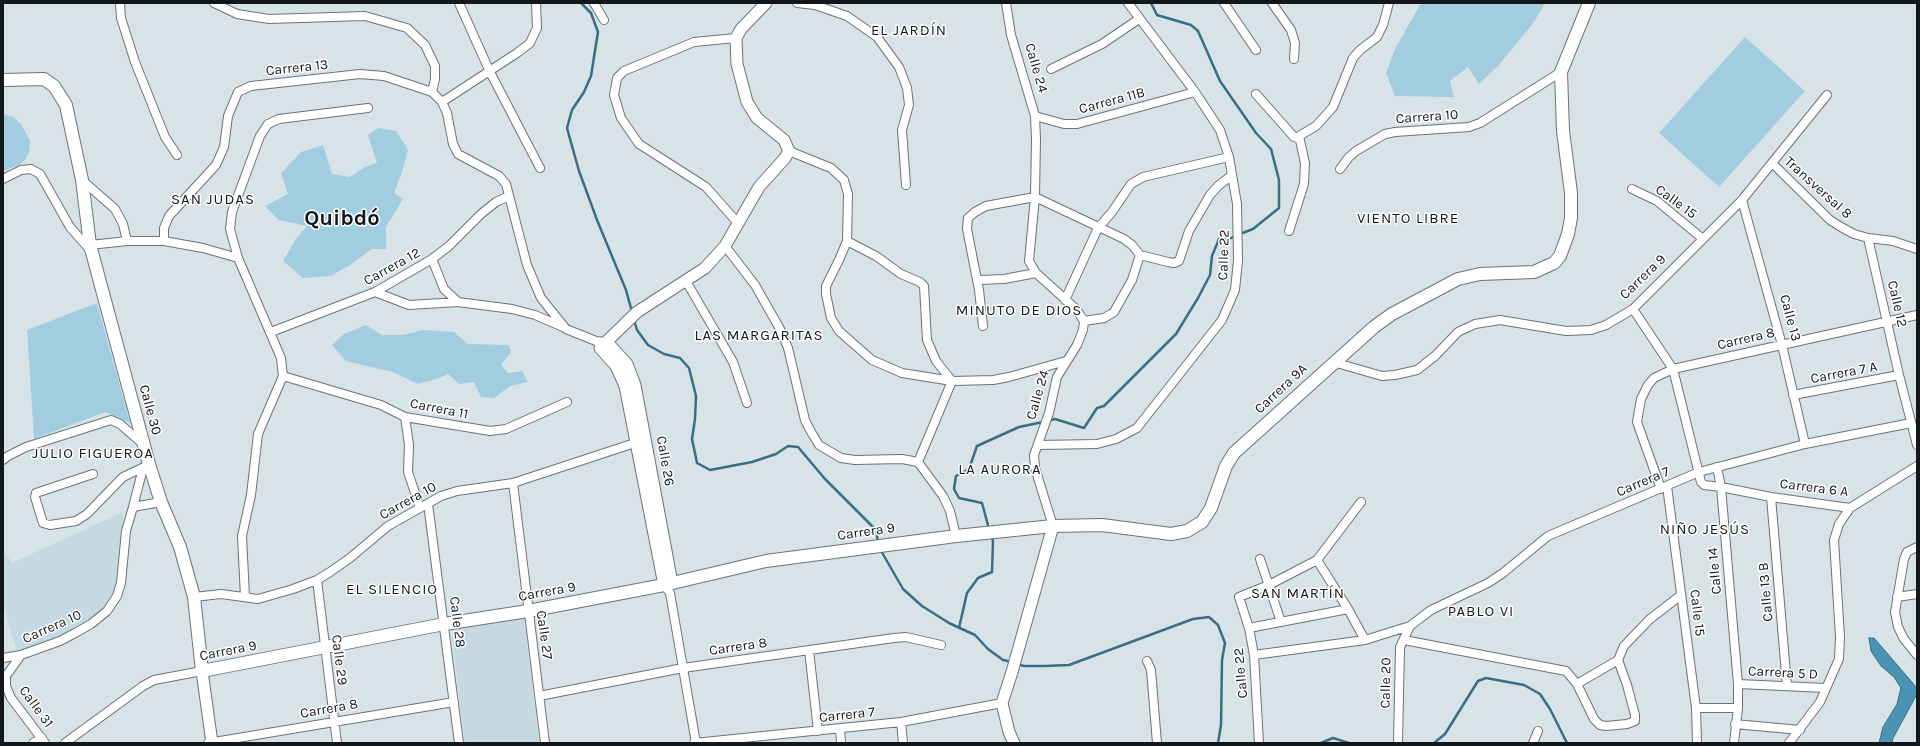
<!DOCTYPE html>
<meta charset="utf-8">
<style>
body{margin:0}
#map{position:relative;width:1920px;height:746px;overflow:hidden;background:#d8e3e8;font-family:Karla,sans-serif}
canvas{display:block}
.frame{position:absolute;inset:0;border:4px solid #141719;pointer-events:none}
</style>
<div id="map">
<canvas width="1920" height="746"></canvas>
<div class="frame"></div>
</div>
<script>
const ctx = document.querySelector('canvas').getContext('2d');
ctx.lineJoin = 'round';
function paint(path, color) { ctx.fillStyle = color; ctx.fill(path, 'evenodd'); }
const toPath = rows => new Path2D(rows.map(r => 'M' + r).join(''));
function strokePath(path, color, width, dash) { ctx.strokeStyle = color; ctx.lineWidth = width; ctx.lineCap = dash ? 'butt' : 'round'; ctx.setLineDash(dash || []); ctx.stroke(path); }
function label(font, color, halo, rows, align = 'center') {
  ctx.font = font + ' Karla,sans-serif'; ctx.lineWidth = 3; ctx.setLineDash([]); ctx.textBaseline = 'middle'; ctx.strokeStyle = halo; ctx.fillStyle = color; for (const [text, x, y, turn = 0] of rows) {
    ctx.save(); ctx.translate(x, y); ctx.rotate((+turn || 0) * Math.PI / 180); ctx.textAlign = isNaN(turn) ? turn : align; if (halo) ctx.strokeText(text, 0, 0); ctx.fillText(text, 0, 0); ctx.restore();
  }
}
const built = toPath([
 [123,512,119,573,114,590,106,605,90,621,65,634,17,652,3,604,3,557,7,555,12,563],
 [524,616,539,743,465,743,451,628]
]);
const green = toPath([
 [1421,3,1545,3,1534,22,1499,65,1479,84,1468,67,1450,81,1454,97,1395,96,1386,73,1395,49],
 [1745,37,1805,91,1719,187,1659,133],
 [3,114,13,117,21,124,30,141,29,152,25,160,19,165,3,171],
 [378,128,396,131,408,150,402,172,394,193,403,199,386,227,386,249,372,249,350,265,331,276,303,278,283,261,296,239,307,226,279,220,265,206,288,194,281,173,301,152,323,145,332,174,350,177,365,167,377,163,368,135],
 [97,303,130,423,105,412,34,439,27,330],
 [366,325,382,335,403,335,423,330,454,332,468,344,509,345,511,352,501,365,508,373,522,371,528,382,510,386,494,398,481,397,474,382,459,384,448,374,437,379,418,384,393,372,346,361,332,345,344,334]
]);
const water = toPath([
 [1869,638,1874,638,1917,688,1916,696,1893,738,1892,743,1879,743,1883,727,1897,704,1901,688,1894,677,1881,666,1871,651,1869,638]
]);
const stream = toPath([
 [581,3,591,13,598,32,591,76,584,92,572,110,567,128,579,171,597,220,626,290,632,312],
 [1151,3,1157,15,1191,25,1198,31,1220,81,1256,133,1271,149,1279,180,1279,208,1253,229,1240,234],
 [634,320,637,330,648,345,664,354,680,358,689,368,696,396,695,419,692,439,697,463,710,470,752,462,776,454,788,446,798,447,825,479,876,530,878,542],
 [1048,421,1055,419,1084,428,1097,408,1104,406,1176,334,1198,298,1210,275,1212,256,1219,239,1229,239,1235,236],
 [989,529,982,503,959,498,954,489,956,476,969,469,977,446,1019,427,1043,422],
 [880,549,903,589,922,606,949,623,975,635,988,649,1003,660,1012,662],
 [959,628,967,593,978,578,992,572,993,542,992,536],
 [1017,664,1024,666,1045,666,1069,665,1193,619,1209,617,1218,625,1225,643,1222,660,1221,725,1218,743],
 [1321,743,1333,738,1349,743],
 [1434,743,1445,734,1478,681,1486,678,1524,685,1540,694,1550,709,1567,743]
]);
const minor = toPath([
 [120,3,121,18,135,62,165,137,177,155],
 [214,3,237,14,269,19,365,16,407,28,425,45,435,66,435,79,432,92],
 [459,3,490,72,540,168],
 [594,3,604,20],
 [797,3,815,5,847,16,877,37,899,67,907,88,909,105,902,130,906,185],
 [1006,3,1011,35,1035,116,1036,139,1035,197,1029,261,1036,273,1076,309,1084,321,1083,330,1077,345,1057,377,1049,413,1034,455,1035,468,1053,526],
 [1224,3,1256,50],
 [1272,3,1291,30,1295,43,1294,59],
 [736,38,694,42,624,71,617,78,614,95,621,118,639,144,706,187,737,222],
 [1051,69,1102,44,1139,19],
 [1256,94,1294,137,1298,138],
 [442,102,517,53,530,43,537,28,536,3],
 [1035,116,1064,124,1077,124,1195,92],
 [789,151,831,168,844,180,848,194,847,241,839,260,826,286,826,294,831,318,839,331,872,360,902,373,952,381,993,380,1009,377,1066,361],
 [1772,163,1830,220,1841,227,1854,234,1868,238,1893,241,1917,249],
 [1340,169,1349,157,1356,151,1385,134,1395,132,1469,127,1480,123,1561,72],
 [3,179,21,170,31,169,40,174,70,227,91,251],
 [82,180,115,209,123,224,127,241],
 [1632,189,1657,201,1703,239],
 [1742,200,1782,345,1805,444],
 [1289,231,1304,184,1305,163,1299,136,1316,126,1333,107,1353,58,1360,50,1377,37,1383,25,1389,3],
 [1868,238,1899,375,1917,445],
 [164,241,164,228,169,216,216,165,224,147,228,116,238,92,251,86,360,74,384,76,432,92,442,102,447,113,453,144,458,154,499,176,506,184,527,265,541,298,566,329,596,341,607,342],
 [847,241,876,256,901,274,920,282,924,286,927,340,936,361,952,381,918,462],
 [90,245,127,241,164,241,203,248,238,258],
 [725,246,755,285,780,329,788,348,805,420,810,430,819,445,841,458,855,460,902,459,918,462,943,496,950,511,956,536],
 [1140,255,1168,262,1174,263,1179,261,1189,231,1210,195,1218,186,1232,175],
 [432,259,444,289,458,302,512,309,535,315,563,327],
 [978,280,1004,279,1036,273],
 [686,281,733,362,747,403],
 [375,292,409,305,458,302],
 [1065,300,1098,228,1112,212,1131,184,1143,177,1229,157],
 [1633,309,1673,369,1701,482,1704,485,1721,487,1738,684,1738,708,1734,743],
 [983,326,979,290,967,229,968,218,975,212,986,206,1035,197,1124,239,1132,245,1140,255,1132,280,1114,312,1104,318,1084,321],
 [271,332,375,292,432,259,449,246,481,214,496,202,509,196],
 [1333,362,1382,376,1395,375,1417,370,1435,356,1458,332,1475,324,1500,320,1566,331,1591,330,1606,325,1633,309,1742,200,1827,95],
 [283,376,381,405,405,417,490,431,506,429,567,402],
 [1793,395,1899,375],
 [405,417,409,445,408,472,420,508],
 [1038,445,1097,444,1116,439,1137,428,1222,320,1235,290,1238,260,1237,204,1229,157,1220,130,1195,92,1128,3],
 [3,460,8,456,26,447,111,420,120,424,144,445],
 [1717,467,1721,487,1771,497,1850,508,1917,466],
 [93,474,36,493,35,497,43,523,50,525,76,521,87,514,123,477,144,467],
 [513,483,545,743],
 [1667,486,1696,708,1697,743],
 [1661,489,1637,422,1641,399,1648,385,1654,378,1673,369,1917,315],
 [1771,497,1787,686],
 [428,504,459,743],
 [133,507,142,472,147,465],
 [1917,547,1907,552,1904,559,1895,612,1898,627,1904,639,1917,655],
 [1260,559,1281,622],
 [1317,560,1348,609,1365,640],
 [317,580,337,743],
 [664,585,670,593,696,743],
 [194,597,221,594,258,599,293,589,317,580,330,572,350,558,388,526,441,496,457,491,513,483,641,441],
 [245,597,242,536,251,495,258,434,283,376,281,358,238,258,230,229,232,212,260,136,268,124,279,119,368,108],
 [1897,597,1917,594],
 [1249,628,1348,609],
 [1404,640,1566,671,1577,684,1594,719,1600,725,1606,726,1627,724,1635,721,1635,715,1627,685,1618,660],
 [809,650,818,731],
 [1254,655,1365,640,1410,626,1431,610,1488,583,1503,573,1548,536,1699,472,1805,444,1911,423],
 [3,658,21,655],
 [1147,661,1151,670,1157,743],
 [1577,684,1618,660,1624,646,1650,619,1681,595],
 [1738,684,1826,688],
 [539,696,683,668,894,638,906,637,941,645],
 [1696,708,1738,708],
 [901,722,903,743],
 [1735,724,1800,730],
 [840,729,841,743],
 [33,743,42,738],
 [45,743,11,698,6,686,6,676,21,655,60,641,77,632,91,624,107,611,117,596,121,583,126,531,133,507,161,502],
 [65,743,143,686,154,680,202,671],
 [208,743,454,702],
 [694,743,901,722,1002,703],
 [1259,743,1254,655,1249,628,1239,597,1269,585,1317,560,1361,502],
 [1398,743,1400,647,1410,626],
 [1533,743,1538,731],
 [1789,743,1820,702,1839,659,1840,637,1834,540,1839,524,1850,508]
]);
const tertiary = toPath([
 [607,342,627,364,635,385,672,583],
 [664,585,625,386,616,366,600,348,637,312,705,268,725,246,759,187,785,158,789,151,784,140,757,118,747,102,737,64,736,38,741,29,766,3],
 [202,671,212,743],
 [1014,743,1009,732,1002,703,1012,672,1053,526]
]);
const secondary = toPath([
 [3,80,44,79,54,86,66,105,82,180,90,245,149,464,161,502,180,547,194,597,202,671,444,624,528,611,664,585,766,561,956,536,1053,526,1102,525,1171,534,1187,531,1202,522,1211,508,1226,466,1234,453,1374,327,1392,314,1458,279,1480,274,1534,272,1554,263,1560,256,1568,234,1571,218,1571,193,1563,131,1561,72,1589,3]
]);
const streetNames = [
 ["Carrera 13",297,68,-6],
 ["Calle 24",1036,68,74],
 ["Carrera 11B",1112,101,-15],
 ["Carrera 10",1427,117,-4],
 ["Transversal 8",1818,188,42],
 ["Calle 15",1676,202,36],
 ["Calle 22",1224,255,-88],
 ["Carrera 12",392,267,-29],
 ["Carrera 9",1643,277,-44],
 ["Calle 12",1897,304,77],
 ["Calle 13",1790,318,75],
 ["Carrera 8",1746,339,-13],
 ["Carrera 7 A",1844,373,-11],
 ["Carrera 9A",1281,389,-43],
 ["Calle 24",1038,395,-74],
 ["Carrera 11",439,409,11],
 ["Calle 30",150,410,75],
 ["Calle 26",665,461,80],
 ["Carrera 7",1643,482,-23],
 ["Carrera 6 A",1814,488,7],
 ["Carrera 10",408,501,-29],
 ["Carrera 9",866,532,-8],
 ["Calle 14",1715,571,-95],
 ["Carrera 9",547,592,-10],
 ["Calle 13 B",1766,592,-95],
 ["Calle 15",1697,613,83],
 ["Calle 28",457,622,83],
 ["Carrera 10",52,627,-24],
 ["Calle 27",544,635,82],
 ["Carrera 8",738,647,-8],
 ["Carrera 9",228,651,-11],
 ["Calle 29",339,660,83],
 ["Calle 22",1241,673,-95],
 ["Carrera 5 D",1783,673,3],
 ["Calle 20",1386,683,-89],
 ["Calle 31",36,707,54],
 ["Carrera 8",329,709,-10],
 ["Carrera 7",847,715,-6]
];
const neighbourhoodNames = [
 ["EL JARDÍN",909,31],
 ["SAN JUDAS",213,200],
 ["VIENTO LIBRE",1408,219],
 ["MINUTO DE DIOS",1019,311],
 ["LAS MARGARITAS",759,336],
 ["JULIO FIGUEROA",93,454],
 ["LA AURORA",1000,470],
 ["NIÑO JESÚS",1705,530],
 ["EL SILENCIO",392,590],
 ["SAN MARTÍN",1298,594],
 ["PABLO VI",1481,612]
];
const townNames = [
 ["Quibdó",342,219]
];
paint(built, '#c6d8e1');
paint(green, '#a2cde1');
paint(water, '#4a93b2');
strokePath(water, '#3a6e84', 1);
strokePath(stream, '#3a6e84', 2.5);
strokePath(minor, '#6a7478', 10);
strokePath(tertiary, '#6a7478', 13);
strokePath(secondary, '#6a7478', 14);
strokePath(minor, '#fff', 8);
strokePath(tertiary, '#fff', 11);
strokePath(secondary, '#fff', 12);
label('14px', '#141719', '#fff', streetNames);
ctx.letterSpacing = '1px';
label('15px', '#141719', '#fff', neighbourhoodNames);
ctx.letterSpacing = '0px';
label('bold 22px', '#141719', '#fff', townNames);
</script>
